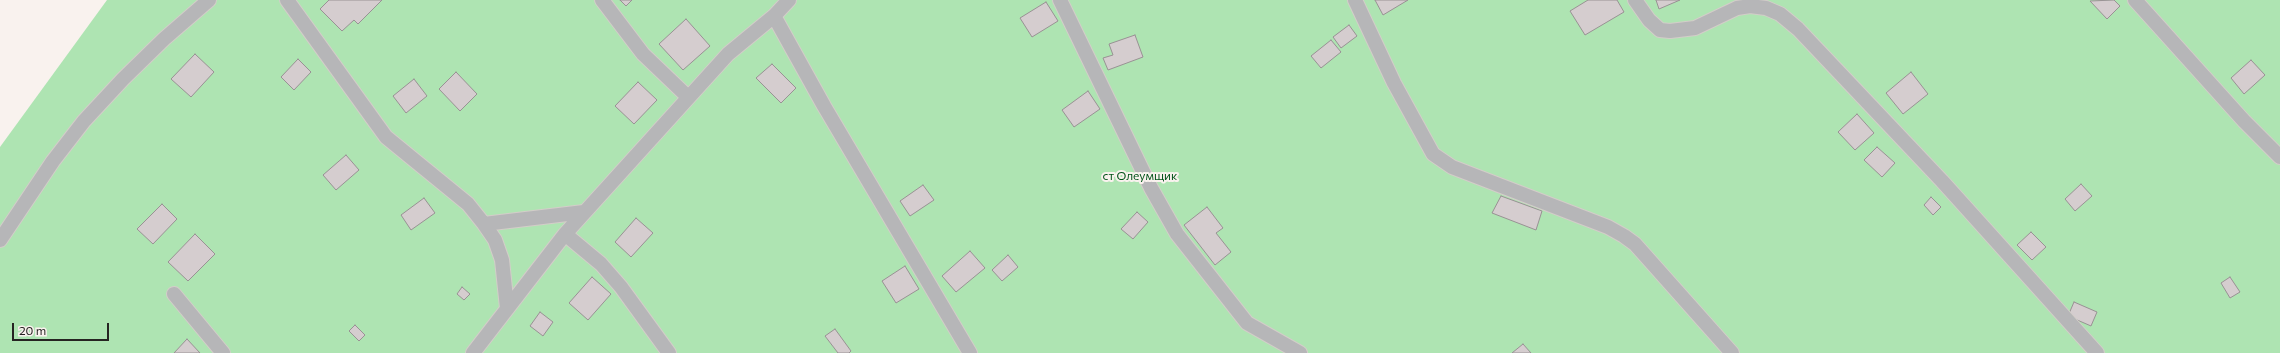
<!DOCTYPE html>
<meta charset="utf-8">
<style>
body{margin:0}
#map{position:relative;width:2280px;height:353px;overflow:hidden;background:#f9f2ee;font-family:Commissioner,sans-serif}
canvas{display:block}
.scale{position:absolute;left:12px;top:323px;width:97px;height:18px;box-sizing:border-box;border:2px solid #262422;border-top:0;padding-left:5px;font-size:12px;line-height:14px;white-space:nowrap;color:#262422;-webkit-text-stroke:3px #f9f2ee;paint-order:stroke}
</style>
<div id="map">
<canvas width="2280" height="353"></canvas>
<div class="scale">20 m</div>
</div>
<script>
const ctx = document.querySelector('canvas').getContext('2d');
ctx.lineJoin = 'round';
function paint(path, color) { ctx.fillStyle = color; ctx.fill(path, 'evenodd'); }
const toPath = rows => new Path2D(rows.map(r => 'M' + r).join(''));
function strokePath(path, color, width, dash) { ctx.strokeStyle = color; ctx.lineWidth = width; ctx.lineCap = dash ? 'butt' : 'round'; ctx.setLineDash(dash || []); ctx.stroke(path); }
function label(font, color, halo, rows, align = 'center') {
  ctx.font = font + ' Commissioner,sans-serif'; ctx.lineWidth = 4; ctx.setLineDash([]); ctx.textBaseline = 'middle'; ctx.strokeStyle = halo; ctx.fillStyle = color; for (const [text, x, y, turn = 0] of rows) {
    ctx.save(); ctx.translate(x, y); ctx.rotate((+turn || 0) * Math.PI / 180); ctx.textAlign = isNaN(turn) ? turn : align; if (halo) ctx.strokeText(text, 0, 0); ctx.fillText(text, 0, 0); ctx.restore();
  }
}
const green = toPath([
 [107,0,2280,0,2280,353,0,353,0,147]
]);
const building = toPath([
 [329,0,382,0,358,24,354,20,342,31,320,9,329,0],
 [620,0,632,0,626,6,620,0],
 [1375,0,1408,0,1383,15,1375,0],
 [1588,0,1617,0,1624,12,1585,35,1570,11,1588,0],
 [1656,0,1680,0,1659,9,1656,0],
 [2114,0,2120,6,2107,19,2090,1,2114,0],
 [1046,2,1058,21,1032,37,1020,18,1046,2],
 [686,19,710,46,683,70,659,44,686,19],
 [1349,25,1357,36,1341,48,1333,37,1349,25],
 [1135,35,1143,57,1108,70,1103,58,1113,55,1109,44,1135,35],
 [1331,40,1341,52,1321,68,1311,56,1331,40],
 [195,54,214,72,191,97,171,79,195,54],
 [298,59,311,72,294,90,281,77,298,59],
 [2251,60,2265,75,2244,94,2231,78,2251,60],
 [772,64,796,88,781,103,756,78,772,64],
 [456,72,477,94,460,111,439,89,456,72],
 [1911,72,1928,94,1903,114,1886,93,1911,72],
 [414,79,427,96,406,113,393,96,414,79],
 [638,82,657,100,634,124,615,106,638,82],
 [1088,91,1100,109,1074,127,1062,110,1088,91],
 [1857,114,1874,133,1855,150,1838,132,1857,114],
 [1877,147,1895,163,1882,177,1864,160,1877,147],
 [346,155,359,170,336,190,323,175,346,155],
 [2081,184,2092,196,2075,211,2065,199,2081,184],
 [923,185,934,200,910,216,900,201,923,185],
 [1501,196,1542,211,1536,230,1492,213,1501,196],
 [1931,197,1941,207,1933,215,1924,205,1931,197],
 [424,198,435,213,411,230,401,215,424,198],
 [162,204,177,219,153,244,137,229,162,204],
 [1207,207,1223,228,1216,233,1231,252,1215,265,1184,225,1207,207],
 [1137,212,1148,222,1133,239,1121,229,1137,212],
 [636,218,653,233,631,257,615,242,636,218],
 [2031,232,2046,247,2032,260,2017,245,2031,232],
 [195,234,215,254,188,281,168,262,195,234],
 [970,251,985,268,956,292,942,276,970,251],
 [1008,255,1018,267,1002,281,992,270,1008,255],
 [905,266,919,289,896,303,882,281,905,266],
 [592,277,611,294,588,320,569,303,592,277],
 [2230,277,2240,292,2230,298,2221,283,2230,277],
 [462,287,470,294,464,300,457,294,462,287],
 [2074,302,2097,312,2091,326,2068,316,2074,302],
 [540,312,553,322,543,336,530,326,540,312],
 [355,325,365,335,359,341,349,331,355,325],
 [835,329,851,351,849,353,838,353,825,336,835,329],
 [187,339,200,353,174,353,187,339],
 [1523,344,1531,353,1512,353,1523,344]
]);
const lane = toPath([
 [287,0,386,137,468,204,484,224,495,240,502,260,507,308],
 [602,0,643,54,688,97],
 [1060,0,1151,188,1177,234,1247,323,1300,353],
 [1355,0,1394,83,1433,154,1452,167,1608,227,1624,236,1635,244,1732,353],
 [1635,0,1649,20,1660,30,1670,31,1695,28,1737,8,1750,6,1766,8,1780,14,1798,29,1942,181,2097,353],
 [2135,0,2244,121,2280,157],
 [774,16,824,106,970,353],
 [484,224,584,212],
 [565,234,601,264,621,287,669,353],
 [0,240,53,161,84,121,123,79,164,39,209,0],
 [174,294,223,353],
 [473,353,565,234,728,54,774,16,789,0]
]);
const parkNames = [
 ["ст Олеумщик",1140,176]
];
paint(green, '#aee4b2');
paint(building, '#d5cdcf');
strokePath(building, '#999294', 1);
strokePath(lane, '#d3cdc9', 16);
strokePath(lane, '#b6b6b8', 14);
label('12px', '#005218', '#f9f2ee', parkNames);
</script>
